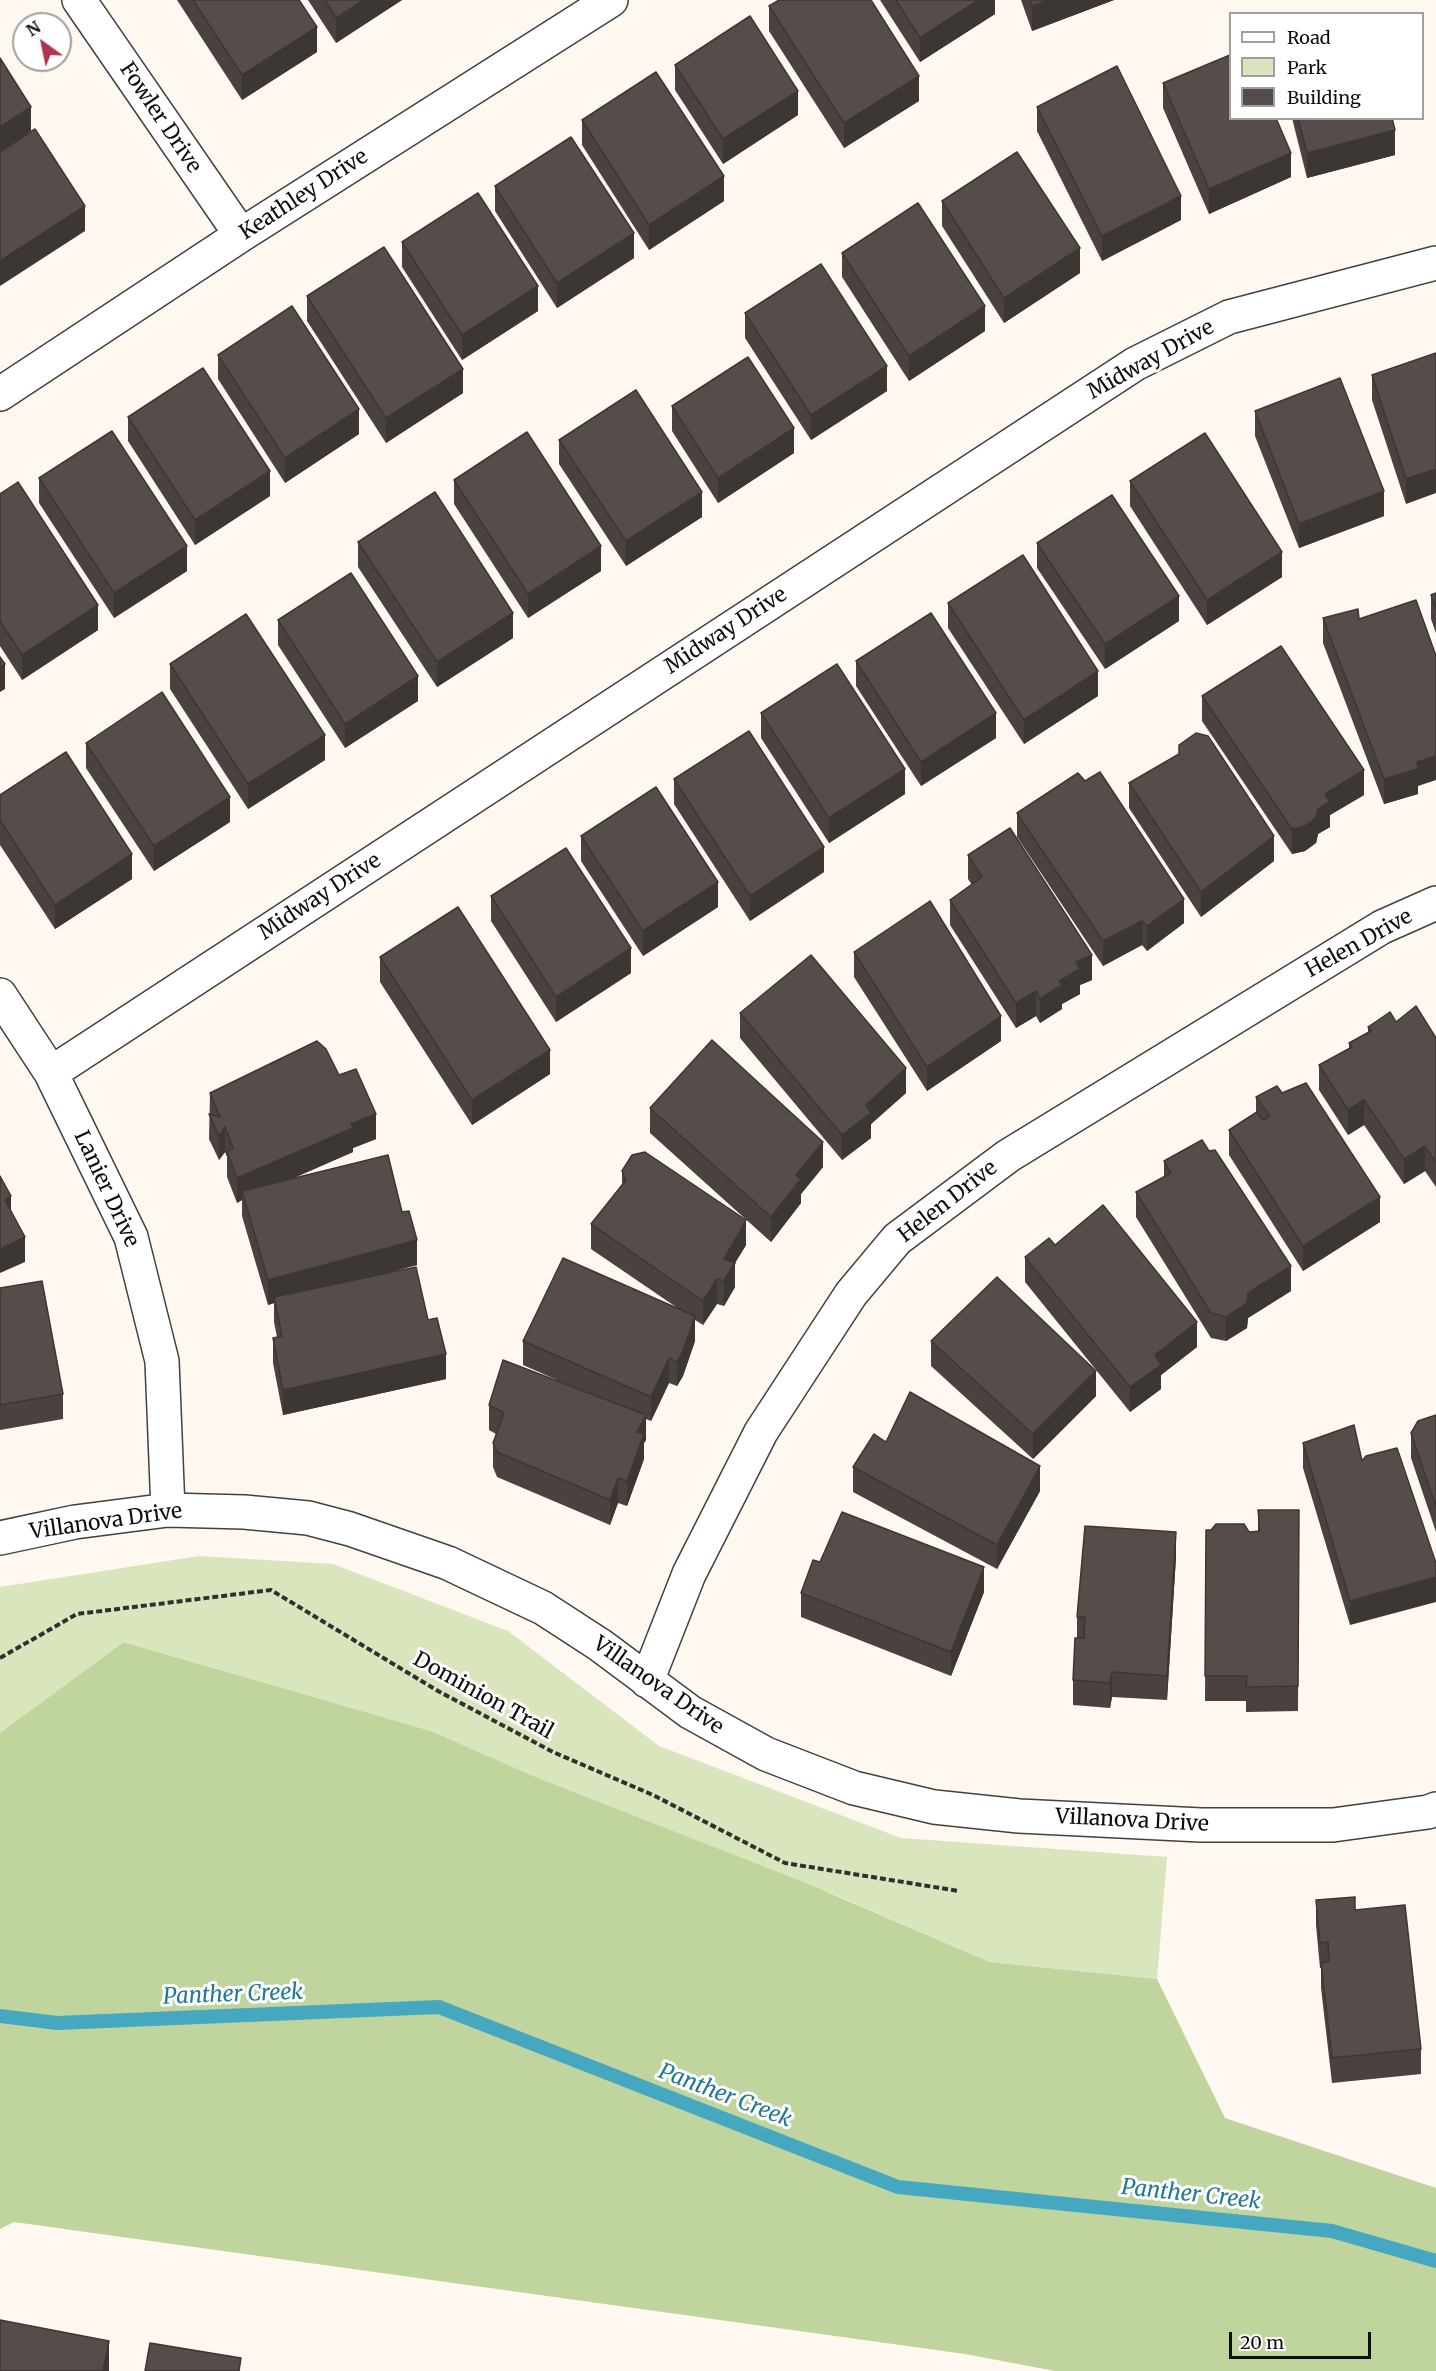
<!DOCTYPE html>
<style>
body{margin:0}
#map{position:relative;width:1436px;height:2371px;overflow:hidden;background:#fef8f0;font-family:Merriweather,serif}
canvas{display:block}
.legend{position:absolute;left:1229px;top:12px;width:195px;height:108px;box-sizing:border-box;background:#fff;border:2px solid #9f9f9f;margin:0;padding:8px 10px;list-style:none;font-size:18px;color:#0e0e0e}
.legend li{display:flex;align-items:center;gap:12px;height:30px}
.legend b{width:30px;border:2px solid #9f9f9f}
.north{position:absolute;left:12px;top:12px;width:60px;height:60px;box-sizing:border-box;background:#fff;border:2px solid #9f9f9f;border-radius:50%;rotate:327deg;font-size:16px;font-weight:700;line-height:24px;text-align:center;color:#0e0e0e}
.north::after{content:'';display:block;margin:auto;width:21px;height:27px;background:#b2324f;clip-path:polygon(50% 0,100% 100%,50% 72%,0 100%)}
.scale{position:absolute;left:1229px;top:2332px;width:142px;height:27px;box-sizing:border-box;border:3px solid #0e0e0e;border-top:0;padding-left:8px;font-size:18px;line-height:21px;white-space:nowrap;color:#0e0e0e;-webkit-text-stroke:4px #fff;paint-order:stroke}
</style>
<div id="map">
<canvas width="1436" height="2371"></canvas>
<ul class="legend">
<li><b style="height:8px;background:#fff"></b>Road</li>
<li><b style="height:16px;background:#d9e5bc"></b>Park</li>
<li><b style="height:16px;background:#564d4b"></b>Building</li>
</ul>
<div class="north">N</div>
<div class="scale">20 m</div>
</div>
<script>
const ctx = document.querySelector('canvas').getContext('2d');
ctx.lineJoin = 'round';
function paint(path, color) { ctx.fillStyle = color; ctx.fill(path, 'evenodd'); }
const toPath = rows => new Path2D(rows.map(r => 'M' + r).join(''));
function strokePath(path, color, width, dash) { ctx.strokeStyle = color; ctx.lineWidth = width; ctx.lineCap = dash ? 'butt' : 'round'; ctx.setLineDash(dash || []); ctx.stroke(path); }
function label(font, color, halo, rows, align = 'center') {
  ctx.font = font + ' Merriweather,serif'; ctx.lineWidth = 6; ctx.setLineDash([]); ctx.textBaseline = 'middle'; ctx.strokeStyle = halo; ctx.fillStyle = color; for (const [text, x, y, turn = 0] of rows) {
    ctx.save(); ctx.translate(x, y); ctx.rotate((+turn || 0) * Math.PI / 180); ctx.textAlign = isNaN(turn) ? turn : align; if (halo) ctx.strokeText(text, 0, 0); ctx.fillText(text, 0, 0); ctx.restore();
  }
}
const green = toPath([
 [199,1556,333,1564,508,1631,659,1746,901,1838,1167,1857,1157,1979,990,1962,840,1897,538,1778,431,1731,125,1642,0,1733,0,1587]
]);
const forest = toPath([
 [124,1642,431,1731,538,1778,806,1883,990,1962,1157,1979,1225,2118,1436,2188,1436,2371,1055,2371,965,2354,14,2222,0,2229,0,1733]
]);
const stream = toPath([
 [0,2016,57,2023,439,2007,898,2187,1332,2231,1436,2261]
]);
const path = toPath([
 [0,1658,77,1614,271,1590,438,1691,553,1752,653,1795,785,1863,959,1891]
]);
const minor = toPath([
 [79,0,241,235],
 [0,394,241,235,611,0],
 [0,995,51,1073,131,1237,162,1361,168,1510],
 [51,1073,1135,364,1229,317,1436,263],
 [0,1538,75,1522,168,1510,244,1512,308,1518,350,1529,448,1563,543,1608,600,1645,690,1712,766,1754,854,1788,934,1807,1019,1816,1201,1825,1333,1825,1428,1812,1436,1809],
 [647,1681,689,1574,761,1432,851,1294,897,1239,1008,1156,1382,927,1436,903]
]);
const wall = toPath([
 [177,0,299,0,317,52,242,100],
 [308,0,402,0,336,43],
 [880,0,995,0,995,14,920,62],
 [1021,0,1114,0,1032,31],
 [769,6,919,101,844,148,769,31],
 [675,65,798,115,723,164,675,90],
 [1163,83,1291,177,1209,214,1163,108],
 [1037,107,1181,220,1102,261,1037,131],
 [1292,118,1392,118,1395,155,1307,178],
 [582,120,724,201,649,250,582,145],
 [495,186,634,258,557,308,495,211],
 [942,201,1080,273,1004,323,942,226],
 [402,242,538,311,462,360,402,267],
 [842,253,985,331,909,381,842,277],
 [307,296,463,393,386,443,307,321],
 [745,313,887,391,811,440,745,338],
 [1436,353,1406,504,1372,400,1372,375],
 [218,355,359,434,285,483,218,379],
 [672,406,794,453,718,503,672,431],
 [1255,411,1384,516,1299,548,1255,436],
 [128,417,270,496,195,545,128,441],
 [559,440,702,517,626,566,559,464],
 [39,478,187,571,114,618,39,503],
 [454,480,601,571,528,618,454,504],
 [1130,481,1282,577,1207,625,1130,506],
 [0,494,98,630,22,680,0,646],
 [358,542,513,638,437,687,358,567],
 [1037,543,1179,621,1105,669,1037,568],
 [1436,593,1436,633,1431,619,1431,595],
 [948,603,1098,696,1024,744,948,628],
 [1323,618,1418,786,1418,794,1384,804,1323,643],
 [278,620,418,701,345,748,278,645],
 [856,661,996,738,921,786,856,686],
 [170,664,325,760,248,809,170,689],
 [1202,696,1364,795,1330,815,1330,827,1318,834,1316,843,1305,851,1292,854,1202,721],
 [761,713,905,794,829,843,761,738],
 [86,743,230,822,154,871,86,768],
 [1179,754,1274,861,1201,917,1129,808,1129,783],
 [674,779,824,872,750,921,674,804],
 [0,795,132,879,55,929,0,845],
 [1017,813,1184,923,1147,951,1142,945,1103,966,1017,837],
 [581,836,718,907,643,956,581,861],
 [968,855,1092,980,1080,985,1080,994,1062,1004,1062,1009,1040,1023,1036,1016,1016,1028,950,925,950,900,972,885,968,879],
 [491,896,631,973,556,1022,491,921],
 [854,952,1001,1041,927,1091,854,977],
 [380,957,550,1074,472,1125,380,982],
 [740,1013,906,1093,871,1124,871,1138,842,1160,740,1038],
 [1396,1022,1436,1038,1436,1187,1425,1171,1404,1184,1364,1125,1348,1135,1319,1090,1319,1065,1349,1049,1349,1043,1368,1032,1368,1027],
 [339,1075,376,1139,353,1148,353,1152,292,1179,402,1212,417,1265,374,1276,428,1320,446,1379,283,1415,273,1363,273,1338,277,1337,274,1322,274,1303,268,1305,242,1216,242,1200,237,1203,227,1177,227,1157,225,1152,219,1160,209,1139,210,1093],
 [1282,1093,1380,1222,1303,1271,1229,1155,1229,1130,1256,1112,1256,1097],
 [650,1108,823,1167,801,1194,801,1203,771,1242,650,1133],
 [1164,1161,1291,1291,1248,1318,1247,1328,1226,1341,1211,1338,1136,1217,1136,1192,1164,1177],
 [622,1171,746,1245,735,1263,735,1287,724,1306,717,1304,703,1325,695,1320,695,1341,683,1376,677,1386,669,1383,651,1421,646,1419,646,1440,644,1443,644,1459,627,1506,618,1503,610,1525,497,1477,493,1467,493,1443,496,1434,489,1430,489,1405,557,1380,523,1365,523,1341,679,1309,591,1249,591,1224,622,1185],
 [1055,1245,1197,1347,1161,1375,1161,1389,1130,1412,1025,1282,1025,1257],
 [0,1288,63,1394,63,1419,0,1430],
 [931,1341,1096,1396,1033,1459,931,1366],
 [1436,1415,1436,1532,1411,1458,1411,1433],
 [1354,1425,1350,1625,1303,1468,1303,1443],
 [886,1442,1040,1491,997,1569,853,1492,853,1467],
 [1258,1510,1299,1510,1298,1711,1246,1712,1246,1701,1205,1701,1206,1530,1249,1532,1258,1531],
 [1176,1557,1167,1700,1112,1697,1110,1708,1073,1705,1073,1680,1077,1638,1077,1617],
 [820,1562,984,1592,951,1676,801,1617,801,1593],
 [1316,1900,1355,1910,1421,2049,1421,2074,1332,2083,1321,1988,1321,1968,1320,1968,1316,1925]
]);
const shadedWall = toPath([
 [364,0,402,0,336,43,336,18],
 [978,0,995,0,995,14,920,62,920,38],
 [1049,0,1114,0,1032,31,1032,6],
 [317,27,317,52,242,100,242,75],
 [919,76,919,101,844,148,844,123],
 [798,91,798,115,723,164,723,139],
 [31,107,31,131,0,152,0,127],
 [1395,130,1395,155,1307,178,1307,153],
 [1291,153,1291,177,1209,214,1209,189],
 [724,176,724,201,649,250,649,225],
 [1181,196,1181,220,1102,261,1102,236],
 [85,206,85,231,0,286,0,261],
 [634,233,634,258,557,308,557,283],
 [1080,248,1080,273,1004,323,1004,298],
 [538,286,538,311,462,360,462,335],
 [985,306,985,331,909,381,909,356],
 [887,366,887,391,811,440,811,415],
 [463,369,463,393,386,443,386,418],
 [359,409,359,434,285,483,285,458],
 [794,428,794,453,718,503,718,478],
 [1436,469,1436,493,1406,504,1406,479],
 [270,471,270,496,195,545,195,520],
 [1384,491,1384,516,1299,548,1299,524],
 [702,492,702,517,626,566,626,541],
 [187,546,187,571,114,618,114,593],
 [601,546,601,571,528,618,528,594],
 [1282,552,1282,577,1207,625,1207,600],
 [1179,596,1179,621,1105,669,1105,644],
 [98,605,98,630,22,680,22,655],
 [513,613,513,638,437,687,437,662],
 [5,664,5,689,0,692,0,667],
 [1098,671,1098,696,1024,744,1024,720],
 [418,676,418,701,345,748,345,724],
 [996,713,996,738,921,786,921,762],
 [325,735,325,760,248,809,248,784],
 [1436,756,1436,780,1418,786,1418,794,1384,804,1384,779,1417,762],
 [905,769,905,794,829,843,829,818],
 [1364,770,1364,795,1330,815,1330,827,1318,834,1316,843,1305,851,1292,854,1292,829,1318,809,1325,794],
 [230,797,230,822,154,871,154,846],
 [1274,836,1274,861,1201,917,1201,892],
 [824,847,824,872,750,921,750,896],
 [132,854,132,879,55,929,55,905],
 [718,882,718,907,643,956,643,931],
 [1184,899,1184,923,1147,951,1147,926],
 [1142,921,1142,945,1103,966,1103,941],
 [631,948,631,973,556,1022,556,997],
 [1092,955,1092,980,1080,985,1080,994,1062,1004,1062,1009,1040,1023,1040,999,1059,981,1076,962],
 [1036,991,1036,1016,1016,1028,1016,1003],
 [1001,1016,1001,1041,927,1091,927,1067],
 [550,1050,550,1074,472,1125,472,1100],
 [906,1068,906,1093,871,1124,871,1138,842,1160,842,1135,866,1105],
 [1364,1100,1364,1125,1348,1135,1348,1110],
 [376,1114,376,1139,353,1148,353,1152,244,1199,242,1191,242,1200,237,1203,237,1178,351,1124],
 [225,1127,225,1152,219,1160,219,1136],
 [823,1142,823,1167,801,1194,801,1203,771,1242,771,1217,796,1175],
 [1425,1146,1425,1171,1404,1184,1404,1159],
 [11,1196,11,1221,5,1200],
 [1380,1197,1380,1222,1303,1271,1303,1246],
 [746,1220,746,1245,735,1263,735,1287,724,1306,724,1259],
 [25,1237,25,1262,0,1273,0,1249],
 [417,1240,417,1265,275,1303,274,1297,274,1303,268,1305,268,1280],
 [1291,1266,1291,1291,1248,1318,1247,1328,1226,1341,1226,1317,1248,1293],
 [717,1279,717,1304,703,1325,703,1301],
 [695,1316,695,1341,683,1376,677,1386,677,1362],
 [1197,1322,1197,1347,1161,1375,1161,1389,1130,1412,1130,1387,1155,1355],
 [446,1354,446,1379,283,1415,283,1390],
 [669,1358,669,1383,651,1421,651,1397],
 [1096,1371,1096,1396,1033,1459,1033,1434],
 [646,1415,646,1440,644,1443,644,1459,627,1506,627,1481,637,1432],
 [1040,1466,1040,1491,997,1569,997,1545],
 [618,1478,618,1503,610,1525,610,1500],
 [1176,1532,1176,1557,1167,1700,1167,1676],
 [984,1567,984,1592,951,1676,951,1652],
 [1436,1577,1436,1602,1350,1625,1350,1601],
 [1112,1672,1112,1697,1110,1708,1110,1683],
 [109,2341,109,2371,103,2371]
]);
const building = toPath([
 [193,0,299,0,317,27,242,75,193,0],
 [325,0,364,0,336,18,325,0],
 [779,0,871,0,919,76,844,123,769,6,779,0],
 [896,0,978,0,920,38,896,0],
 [1030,0,1049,0,1032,6,1030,0],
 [750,16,798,91,723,139,675,65,750,16],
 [1230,55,1230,118,1276,118,1291,153,1209,189,1163,83,1230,55],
 [0,58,31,107,0,127,0,58],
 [1117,66,1181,196,1102,236,1037,107,1117,66],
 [656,72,724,176,649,225,582,120,656,72],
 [1298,118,1392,118,1395,130,1307,153,1298,118],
 [35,129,85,206,0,261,0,152,35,129],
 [571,137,634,233,557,283,495,186,571,137],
 [1017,152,1080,248,1004,298,942,201,1017,152],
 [478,193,538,286,462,335,402,242,478,193],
 [918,203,985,306,909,356,842,253,918,203],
 [384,247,463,369,386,418,307,296,384,247],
 [821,264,887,366,811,415,745,313,821,264],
 [292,306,359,409,285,458,218,355,292,306],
 [1436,353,1436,469,1406,479,1372,375,1436,353],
 [748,357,794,428,718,478,672,406,748,357],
 [203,368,270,471,195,520,128,417,203,368],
 [1340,378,1384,491,1299,524,1255,411,1340,378],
 [636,390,702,492,626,541,559,440,636,390],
 [112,431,187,546,114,593,39,478,112,431],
 [527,432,601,546,528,594,454,480,527,432],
 [1205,433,1282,552,1207,600,1130,481,1205,433],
 [18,482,98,605,22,655,0,621,0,494,18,482],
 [435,492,513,613,437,662,358,542,435,492],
 [1112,495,1179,596,1105,644,1037,543,1112,495],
 [1023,555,1098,671,1024,720,948,603,1023,555],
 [351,573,418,676,345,724,278,620,351,573],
 [1436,593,1436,609,1431,595,1436,593],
 [1416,600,1436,656,1436,756,1417,762,1418,769,1384,779,1323,618,1358,609,1359,619,1416,600],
 [931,613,996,713,921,762,856,661,931,613],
 [246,614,325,735,248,784,170,664,246,614],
 [1281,646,1364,770,1325,794,1330,802,1318,809,1316,818,1305,826,1292,829,1202,696,1281,646],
 [0,657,5,664,0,667,0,657],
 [837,664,905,769,829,818,761,713,837,664],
 [162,692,230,797,154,846,86,743,162,692],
 [749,731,824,847,750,896,674,779,749,731],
 [1196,733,1208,736,1274,836,1201,892,1129,783,1179,754,1179,745,1196,733],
 [66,752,132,854,55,905,0,820,0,795,66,752],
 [1100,772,1184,899,1147,926,1142,921,1103,941,1017,813,1078,773,1085,781,1100,772],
 [656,787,718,882,643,931,581,836,656,787],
 [1010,828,1092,955,1076,962,1080,969,1059,981,1062,985,1040,999,1036,991,1016,1003,950,900,982,877,968,855,1010,828],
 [566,848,631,948,556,997,491,896,566,848],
 [930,901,1001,1016,927,1067,854,952,930,901],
 [458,907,550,1050,472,1100,380,957,458,907],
 [811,955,906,1068,866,1105,871,1113,842,1135,740,1013,811,955],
 [1416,1006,1436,1038,1436,1162,1425,1146,1404,1159,1364,1100,1348,1110,1319,1065,1352,1047,1349,1043,1371,1031,1368,1027,1390,1012,1396,1022,1416,1006],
 [712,1040,823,1142,796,1175,801,1179,771,1217,650,1108,712,1040],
 [317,1041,326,1049,339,1075,356,1069,376,1114,351,1124,353,1128,237,1178,227,1152,233,1148,225,1127,219,1136,209,1114,220,1117,210,1093,317,1041],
 [1306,1083,1380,1197,1303,1246,1229,1130,1257,1112,1263,1120,1270,1116,1256,1097,1277,1086,1282,1093,1306,1083],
 [1202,1140,1209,1151,1215,1150,1291,1266,1248,1293,1247,1303,1226,1317,1211,1313,1136,1192,1171,1173,1164,1161,1202,1140],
 [645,1152,746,1220,724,1259,735,1263,724,1281,717,1279,703,1301,591,1224,626,1180,622,1171,632,1155,645,1152],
 [388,1155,402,1212,409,1211,417,1240,268,1280,242,1191,388,1155],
 [0,1176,11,1196,5,1200,25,1237,0,1249,0,1176],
 [1103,1205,1197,1322,1155,1355,1161,1365,1130,1387,1025,1257,1049,1238,1055,1245,1103,1205],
 [563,1258,695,1316,683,1351,677,1362,669,1358,651,1397,523,1341,563,1258],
 [416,1267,428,1320,437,1318,446,1354,283,1390,273,1338,282,1336,274,1297,416,1267],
 [997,1277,1096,1371,1033,1434,931,1341,997,1277],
 [42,1281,63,1394,0,1405,0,1288,42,1281],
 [503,1360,646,1415,637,1432,644,1434,627,1481,618,1478,610,1500,497,1452,493,1443,504,1413,489,1405,503,1360],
 [910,1392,1040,1466,997,1545,853,1467,874,1434,886,1442,910,1392],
 [1436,1415,1436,1507,1411,1433,1418,1421,1436,1415],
 [1354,1425,1362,1461,1366,1456,1397,1448,1436,1563,1436,1577,1350,1601,1303,1443,1354,1425],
 [1258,1510,1299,1510,1298,1686,1246,1687,1247,1676,1205,1676,1206,1530,1211,1530,1216,1524,1244,1524,1249,1532,1260,1531,1258,1510],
 [842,1512,984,1567,951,1652,801,1593,813,1560,820,1562,842,1512],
 [1085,1526,1176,1532,1167,1676,1112,1672,1110,1683,1073,1680,1075,1638,1084,1638,1085,1617,1077,1617,1085,1526],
 [1355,1897,1355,1910,1405,1905,1421,2049,1332,2058,1321,1963,1329,1961,1328,1942,1320,1943,1316,1900,1355,1897],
 [0,2320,109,2341,103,2371,0,2371,0,2320],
 [150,2343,241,2358,239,2371,145,2371,150,2343]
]);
const streetNames = [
 ["Fowler Drive",160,118,56],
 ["Keathley Drive",304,195,-33],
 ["Midway Drive",1151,360,-29],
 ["Midway Drive",726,631,-33],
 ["Midway Drive",320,897,-33],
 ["Helen Drive",1359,944,-29],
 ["Lanier Drive",106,1189,65],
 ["Helen Drive",948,1202,-38],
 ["Villanova Drive",106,1522,-8],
 ["Villanova Drive",658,1686,35],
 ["Dominion Trail",483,1696,29],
 ["Villanova Drive",1132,1821,3]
];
const waterNames = [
 ["Panther Creek",233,1995,-2],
 ["Panther Creek",725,2096,21],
 ["Panther Creek",1191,2195,6]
];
paint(green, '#d9e5bc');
paint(forest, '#c0d59d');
strokePath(stream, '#46a7c1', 14);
strokePath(minor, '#414141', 36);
strokePath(path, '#303030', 4, [6, 3]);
strokePath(minor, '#fff', 33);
paint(wall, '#4a4240');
paint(shadedWall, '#3c3634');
paint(building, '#564d4b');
strokePath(building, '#3c3634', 1.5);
label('21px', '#0e0e0e', '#fff', streetNames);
label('italic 22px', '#227895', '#fff', waterNames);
</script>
